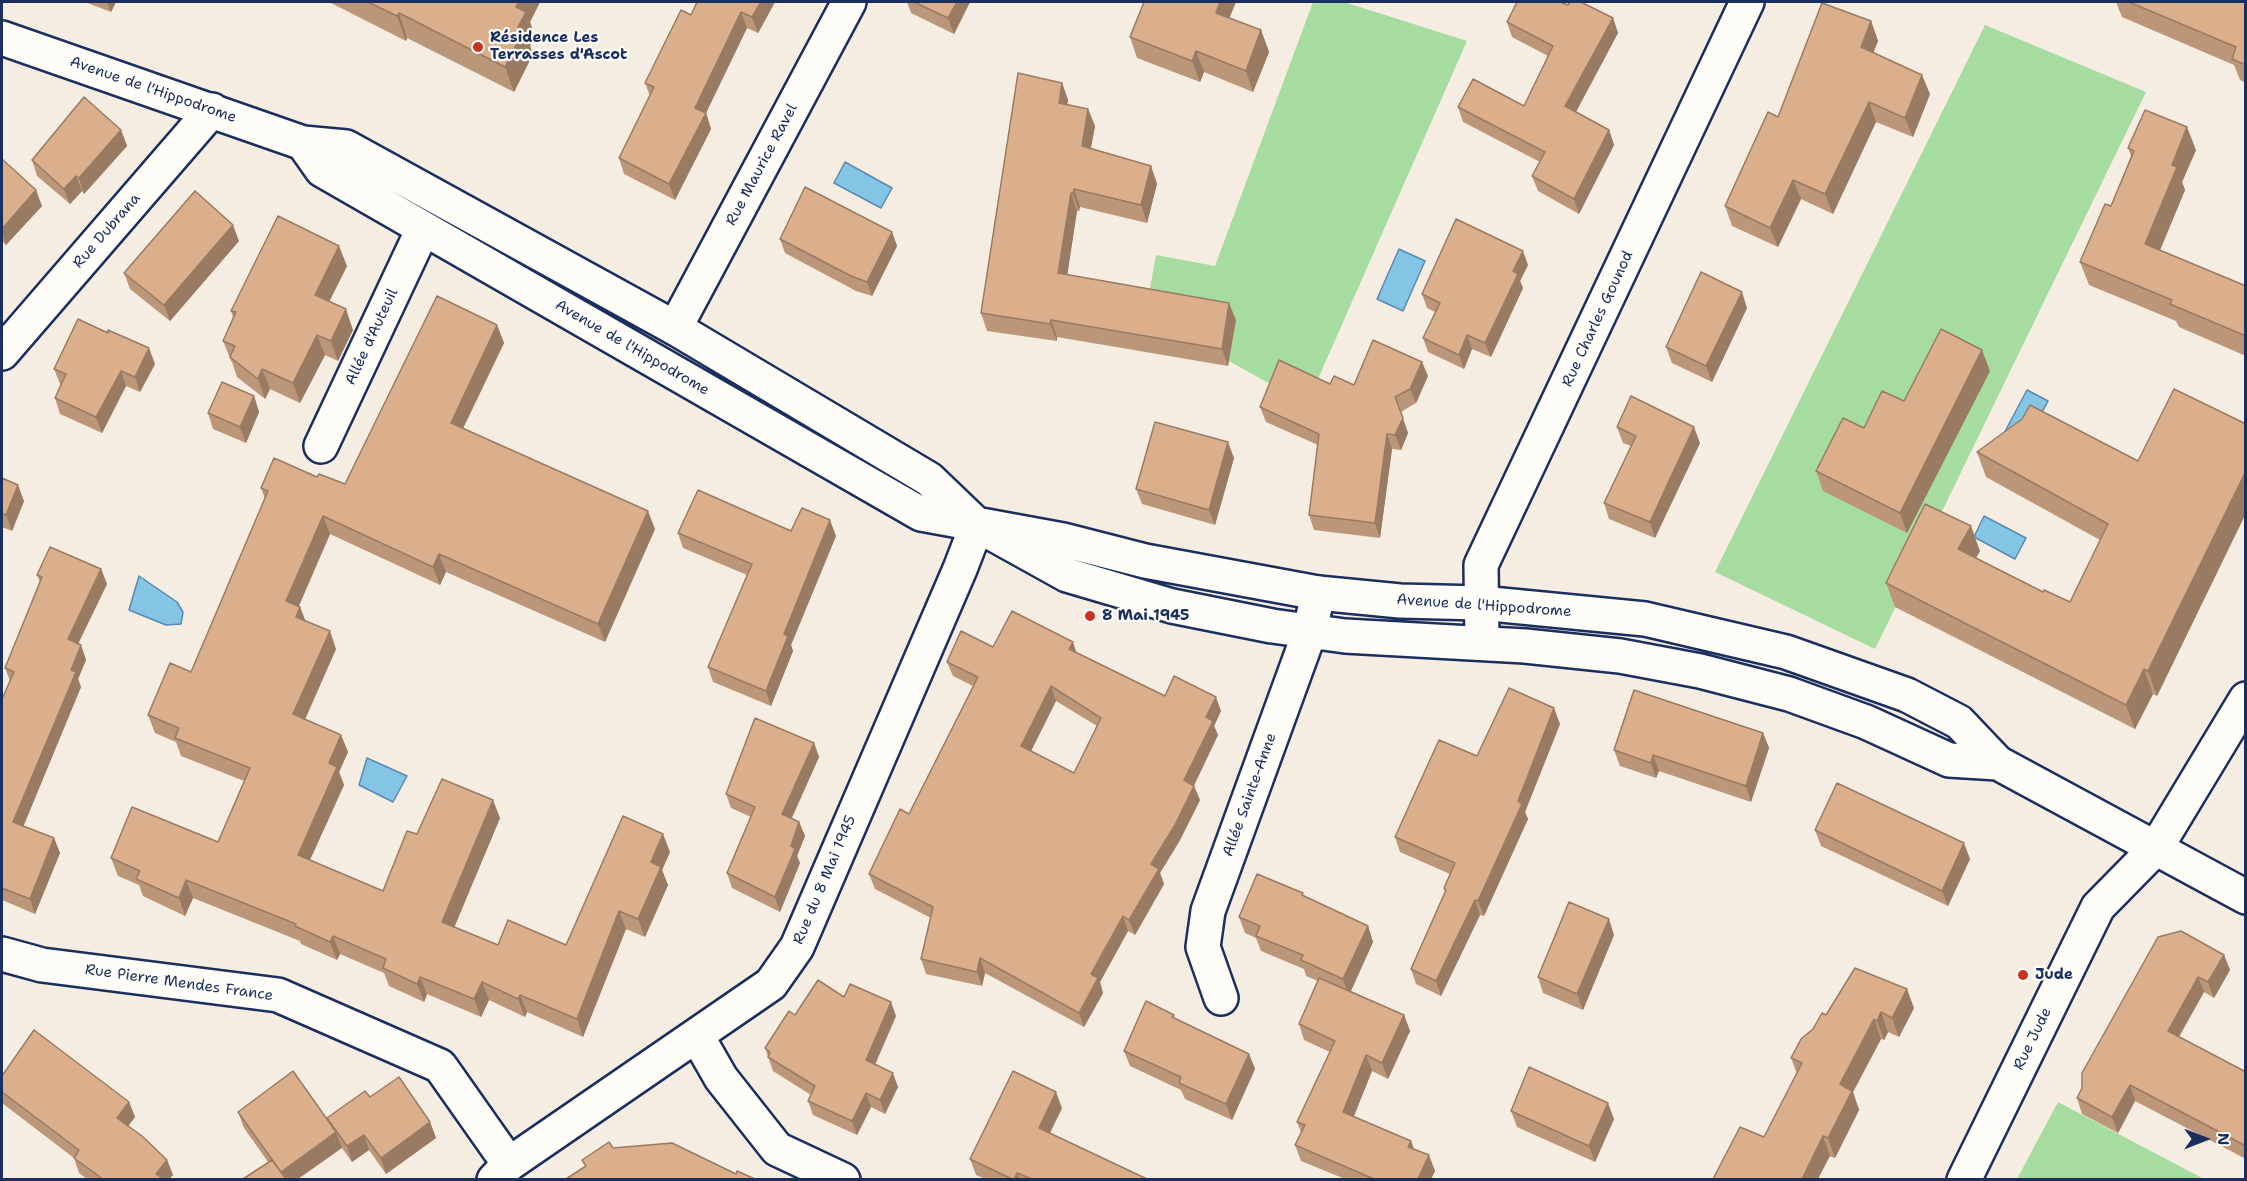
<!DOCTYPE html>
<meta charset="utf-8">
<style>
body{margin:0}
#map{position:relative;width:2247px;height:1181px;overflow:hidden;background:#f6ede2;font-family:"Shantell Sans",sans-serif}
canvas{display:block}
.frame{position:absolute;inset:0;border:3px solid #1b2f5e;pointer-events:none}
.north{position:absolute;left:2175px;top:1109px;width:60px;height:60px;-webkit-text-stroke:4px #fdfcf7;paint-order:stroke;rotate:90deg;font-size:16px;font-weight:700;line-height:24px;text-align:center;color:#1b2f5e}
.north::after{content:'';display:block;margin:auto;width:21px;height:27px;background:#1b2f5e;clip-path:polygon(50% 0,100% 100%,50% 72%,0 100%)}
</style>
<div id="map">
<canvas width="2247" height="1181"></canvas>
<div class="frame"></div>
<div class="north">N</div>
</div>
<script>
const ctx = document.querySelector('canvas').getContext('2d');
ctx.lineJoin = 'round';
function paint(path, color) { ctx.fillStyle = color; ctx.fill(path, 'evenodd'); }
const toPath = rows => new Path2D(rows.map(r => 'M' + r).join(''));
function strokePath(path, color, width, dash) { ctx.strokeStyle = color; ctx.lineWidth = width; ctx.lineCap = dash ? 'butt' : 'round'; ctx.setLineDash(dash || []); ctx.stroke(path); }
function label(font, color, halo, rows, align = 'center') {
  ctx.font = font + ' "Shantell Sans",sans-serif'; ctx.lineWidth = 4.5; ctx.setLineDash([]); ctx.textBaseline = 'middle'; ctx.strokeStyle = halo; ctx.fillStyle = color; for (const [text, x, y, turn = 0] of rows) {
    ctx.save(); ctx.translate(x, y); ctx.rotate((+turn || 0) * Math.PI / 180); ctx.textAlign = isNaN(turn) ? turn : align; if (halo) ctx.strokeText(text, 0, 0); ctx.fillText(text, 0, 0); ctx.restore();
  }
}
const green = toPath([
 [1313,2,1344,2,1467,41,1314,388,1279,389,1229,361,1236,320,1147,305,1156,255,1215,266],
 [1985,25,2146,92,1875,649,1715,572],
 [2058,1102,2204,1179,2017,1179]
]);
const water = toPath([
 [845,162,892,188,881,208,834,183,845,162],
 [1399,249,1425,261,1403,311,1377,299,1399,249],
 [2027,390,2048,401,2023,448,2002,437,2027,390],
 [1984,516,2026,538,2015,559,1974,537,1984,516],
 [139,576,177,602,183,612,181,624,166,625,129,610,139,576],
 [367,758,407,776,393,802,359,785,367,758]
]);
const minor = toPath([
 [675,328,849,2],
 [2,353,212,110],
 [321,446,423,229],
 [1482,643,1481,565,1747,2],
 [2,954,42,965,278,995,440,1066,509,1164],
 [1221,998,1203,947,1208,911,1310,631,1318,593],
 [697,1036,721,1078,777,1149,843,1180],
 [494,1180,509,1164,771,984,797,947,960,569,977,525],
 [1964,1180,2098,907,2156,848,2246,699]
]);
const tertiary = toPath([
 [2,38,303,143,346,147,675,328,929,479,977,525,1067,575,1172,606,1272,626,1345,636,1525,646,1620,656,1700,671,1789,694,1866,722,1949,760,1998,763,2246,897],
 [303,143,322,170,921,514,1063,540,1145,561,1318,593,1400,601,1481,603,1645,619,1786,652,1907,695,1959,722,1998,763]
]);
const wall = toPath([
 [85,2,116,2,111,12],
 [329,2,540,2,530,22,535,37,530,46,533,54,514,92,407,38,406,41],
 [775,2,758,33,747,28,706,113,711,129,675,200,624,174,619,158,650,96,645,83,691,15],
 [907,2,970,2,954,34,911,13],
 [2116,2,2246,2,2246,83,2240,80,2234,65,2122,17],
 [1568,5,1613,18,1618,33,1576,112,1609,130,1614,145,1579,214,1538,191,1532,176,1540,162,1463,122,1458,107,1524,106,1548,56,1512,37,1507,22],
 [1229,18,1261,30,1269,52,1253,92,1204,72,1200,82,1137,58,1130,37],
 [1871,21,1878,41,1873,53,1930,94,1913,137,1876,122,1833,214,1801,199,1778,247,1732,226,1725,206,1778,117],
 [1062,83,1068,100,1067,104,1088,109,1095,126,1091,148,1151,166,1157,184,1147,223,1080,207,1079,211,1077,211,1067,274,1236,320,1228,366,1057,337,1057,341,987,331,981,313],
 [121,130,127,146,84,194,82,191,70,204,37,176,32,160],
 [2128,148,2196,150,2182,182,2185,190,2160,250,2246,286,2246,356,2179,327,2176,321,2089,285,2080,262,2111,206,2131,156],
 [2,159,42,206,6,245,2,241],
 [892,232,897,246,872,296,856,291,785,253,780,239],
 [239,241,170,321,130,289,124,273],
 [1528,265,1520,281,1523,288,1491,357,1472,349,1464,369,1428,352,1423,338,1435,312,1427,308,1422,294],
 [347,266,329,302,353,330,338,361,325,355,300,403,270,389,265,399,237,377,232,362,231,361,223,341,233,317,231,311],
 [1747,308,1712,382,1672,363,1666,347],
 [497,325,504,343,463,428,655,529,605,642,446,572,440,585,330,534,299,606,300,607,305,620,336,649,305,720,341,735,348,752,339,772,344,785,310,860,383,891,417,834,500,818,454,927,498,945,566,945,670,852,662,870,668,885,645,937,626,929,583,1037,527,1012,525,1017,489,1000,481,1017,427,994,424,1002,389,986,384,973,340,954,337,960,301,944,300,941,193,898,185,916,143,896,139,885,118,876,111,858,218,842,244,781,181,756,176,742,155,733,148,715,191,672,265,499,261,488,317,477,345,484],
 [155,364,140,392,126,386,102,433,60,414,55,398,61,385,60,384,54,369],
 [1990,371,1907,533,1823,491,1816,471,1864,428,1904,401],
 [1428,376,1416,403,1401,412,1408,433,1401,450,1392,449,1380,538,1314,530,1309,515,1318,445,1266,422,1260,407,1330,384,1354,385],
 [254,396,259,412,246,443,213,429,208,413],
 [2246,424,2246,513,2157,696,2153,694,2135,729,1895,607,1886,583,1980,551,1976,558,2043,592,2070,602,2100,540,1986,477,1977,452,2138,461],
 [1617,427,1700,443,1655,538,1609,519,1604,503,1631,446,1623,443],
 [1234,458,1215,525,1142,504,1136,489],
 [2,478,24,501,12,531,2,527],
 [791,531,836,536,791,645,793,651,771,706,713,682,708,667,747,575,683,548,678,533],
 [101,569,107,584,78,644,81,645,86,660,78,679,81,687,23,826,54,838,60,853,35,914,2,900,2,700,10,681,5,668,40,582,37,575],
 [993,647,1076,652,1165,696,1221,711,1214,726,1218,735,1194,786,1200,800,1180,840,1160,873,1164,884,1135,935,1128,931,1100,982,1103,993,1084,1027,985,973,982,986,926,974,921,959,931,918,875,889,869,874,909,814,973,686,953,676,947,662],
 [1056,701,1097,726,1074,773,1031,751],
 [1560,724,1525,812,1528,819,1484,916,1480,915,1441,996,1416,984,1411,969,1445,892,1444,888,1450,874,1400,852,1395,837,1477,756],
 [1763,733,1769,748,1751,802,1659,771,1656,778,1620,766,1614,750],
 [814,743,819,757,792,818,799,822,805,836,797,856,800,863,780,912,732,888,727,873,751,817,731,808,726,794],
 [1815,830,1970,859,1948,906,1821,846],
 [1304,896,1368,926,1373,942,1351,991,1404,1015,1410,1031,1388,1079,1372,1071,1354,1116,1414,1149,1435,1171,1431,1179,1345,1179,1301,1161,1295,1145,1301,1132,1297,1122,1330,1052,1304,1040,1299,1024,1318,981,1306,976,1304,969,1261,951,1256,938,1245,933,1239,917],
 [1614,935,1583,1010,1543,993,1538,977],
 [2224,955,2230,970,2214,998,2204,992,2179,1037,2246,1072,2246,1159,2135,1101,2118,1133,2082,1114,2077,1098,2082,1088,2082,1073],
 [844,997,896,1016,875,1064,898,1087,885,1114,871,1107,857,1135,813,1115,808,1101,811,1095,773,1071,765,1048],
 [1914,1008,1899,1037,1888,1032,1884,1040,1881,1039,1853,1092,1859,1110,1835,1158,1764,1137,1797,1074,1791,1058,1813,1029,1826,1015],
 [1174,1015,1175,1019,1249,1054,1255,1069,1232,1120,1185,1099,1181,1090,1130,1066,1124,1051],
 [2,1076,129,1102,135,1117,128,1126,167,1160,173,1175,169,1179,87,1179,79,1173,74,1158,2,1103],
 [370,1097,430,1122,436,1138,386,1174,369,1150,352,1162,342,1148,268,1162,244,1128,238,1112,327,1118],
 [1062,1108,1050,1133,1147,1179,985,1179,976,1175,970,1159],
 [1511,1111,1614,1119,1595,1162,1517,1127]
]);
const shadedWall = toPath([
 [107,2,116,2,111,12],
 [519,2,540,2,530,22,535,37,530,46,533,54,514,92,505,67,518,27,516,7],
 [761,2,775,2,758,33,752,17],
 [957,2,970,2,954,34,948,18],
 [1220,2,1236,2,1223,34,1216,13],
 [741,12,747,28,705,115,706,113,711,129,675,200,669,184,695,108],
 [399,13,407,38,406,41,397,16],
 [1613,18,1618,33,1571,121,1565,106],
 [1871,21,1878,41,1868,66,1861,47],
 [1261,30,1269,52,1253,92,1246,71],
 [1196,51,1204,72,1200,82,1192,61],
 [1922,75,1930,94,1913,137,1905,118],
 [1062,83,1068,100,1065,120,1059,103],
 [1869,102,1876,122,1833,214,1825,194],
 [1088,109,1095,126,1088,163,1082,146],
 [2187,127,2196,150,2182,182,2185,190,2153,267,2145,244,2172,165],
 [121,130,127,146,84,194,79,178],
 [1609,130,1614,145,1579,214,1574,199],
 [1151,166,1157,184,1147,223,1141,205],
 [76,176,82,191,70,204,64,189],
 [1793,180,1801,199,1778,247,1770,228],
 [1074,189,1080,207,1079,211,1073,194],
 [36,190,42,206,6,245,2,232,2,229],
 [1071,193,1077,211,1065,290,1058,273],
 [233,225,239,241,170,321,164,305],
 [892,232,897,246,872,296,867,282],
 [339,246,347,266,322,316,315,295],
 [1523,251,1528,265,1520,281,1523,288,1491,357,1485,343,1513,271],
 [1742,292,1747,308,1712,382,1706,366],
 [1229,303,1236,320,1228,366,1222,349],
 [346,309,353,330,338,361,331,341],
 [1051,320,1057,337,1057,341,1050,324],
 [497,325,504,343,457,441,451,423],
 [317,335,325,355,300,403,293,383],
 [1467,335,1472,349,1464,369,1459,355],
 [149,348,155,364,140,392,135,377],
 [1982,350,1990,371,1907,533,1900,513],
 [1422,362,1428,376,1416,403,1410,389],
 [262,369,270,389,265,399,258,379],
 [121,371,126,386,102,433,96,417],
 [254,396,259,412,246,443,240,427],
 [1395,397,1408,433,1401,450,1395,435],
 [1694,427,1700,443,1655,538,1650,522],
 [1387,434,1392,449,1380,538,1375,523],
 [1228,442,1234,458,1215,525,1209,510],
 [2246,471,2246,513,2157,696,2148,671],
 [18,485,24,501,12,531,6,515],
 [648,511,655,529,605,642,598,624],
 [323,516,330,534,293,619,286,601],
 [830,520,836,536,791,645,793,651,771,706,766,691,784,634],
 [1971,526,1980,551,1967,573,1958,549],
 [439,554,446,572,440,585,433,567],
 [101,569,107,584,73,654,68,639],
 [300,607,307,625,296,617],
 [330,631,336,649,299,732,293,714],
 [1073,642,1078,657,1069,649],
 [81,645,86,660,78,679,81,687,19,837,13,822,71,670],
 [2144,669,2153,694,2135,729,2126,705],
 [1051,686,1056,701,1026,761,1021,746],
 [1216,697,1221,711,1214,726,1218,735,1189,795,1184,780,1206,717],
 [1554,708,1560,724,1525,812,1528,819,1484,916,1478,901],
 [1763,733,1769,748,1751,802,1746,786],
 [341,735,348,752,339,772,344,785,304,873,298,855,329,763],
 [814,743,819,757,787,828,782,814],
 [1653,755,1659,771,1656,778,1651,763],
 [1194,786,1200,800,1180,840,1160,873,1164,884,1135,935,1129,920,1151,864],
 [493,800,500,818,449,940,442,922],
 [799,822,805,836,797,856,800,863,780,912,775,897],
 [663,834,670,852,662,870,668,885,645,937,638,919,651,862],
 [54,838,60,853,35,914,30,899],
 [1964,843,1970,859,1948,906,1942,891],
 [186,880,193,898,185,916,179,898],
 [1475,900,1480,915,1441,996,1436,981],
 [619,911,626,929,583,1037,577,1019],
 [1123,916,1128,931,1100,982,1103,993,1084,1027,1079,1013,1091,974],
 [1609,919,1614,935,1583,1010,1577,994],
 [1368,926,1373,942,1349,995,1343,979],
 [333,936,340,954,337,960,330,942],
 [2224,955,2230,970,2214,998,2208,982],
 [980,958,985,973,982,986,977,972],
 [420,977,427,994,424,1002,417,984],
 [2198,977,2204,992,2173,1047,2168,1031],
 [482,982,489,1000,481,1017,474,999],
 [1907,989,1914,1008,1899,1037,1892,1018],
 [520,995,527,1012,525,1017,518,999],
 [891,1002,896,1016,871,1074,866,1060],
 [1881,1012,1888,1032,1884,1040,1877,1021],
 [1404,1015,1410,1031,1388,1079,1382,1063],
 [1874,1019,1881,1039,1853,1092,1859,1110,1835,1158,1828,1138,1840,1084],
 [1249,1054,1255,1069,1232,1120,1226,1104],
 [1366,1055,1372,1071,1349,1128,1343,1112],
 [893,1073,898,1087,885,1114,880,1100],
 [2130,1085,2135,1101,2118,1133,2112,1117],
 [1056,1092,1062,1108,1045,1143,1039,1128],
 [866,1093,871,1107,857,1135,852,1121],
 [129,1102,135,1117,123,1133,117,1118],
 [1608,1103,1614,1119,1595,1162,1589,1146],
 [430,1122,436,1138,386,1174,381,1158],
 [336,1132,342,1148,298,1179,284,1179,281,1172],
 [364,1135,369,1150,352,1162,347,1146],
 [1823,1136,1830,1156,1818,1179,1802,1179],
 [1411,1141,1417,1156,1408,1147],
 [1429,1155,1435,1171,1431,1179,1418,1179],
 [167,1160,173,1175,169,1179,158,1179,156,1174],
 [1017,1173,1020,1179,1014,1179]
]);
const building = toPath([
 [368,2,519,2,516,7,526,12,518,27,524,29,505,67,399,13,397,16,368,2],
 [697,2,761,2,752,17,741,12,695,108,706,113,669,184,619,158,654,87,645,83,681,10,691,15,697,2],
 [914,2,957,2,948,18,914,2],
 [1144,2,1220,2,1216,13,1261,30,1246,71,1196,51,1192,61,1130,37,1144,2],
 [1517,2,1560,2,1568,5,1570,2,1581,2,1613,18,1565,106,1609,130,1574,199,1532,176,1545,152,1458,107,1473,79,1524,106,1553,46,1507,22,1517,2],
 [2129,2,2246,2,2246,65,2232,59,2236,47,2129,2],
 [1822,3,1871,21,1861,47,1922,75,1905,118,1869,102,1825,194,1793,180,1770,228,1725,206,1768,112,1778,117,1822,3],
 [1018,73,1062,83,1059,103,1088,109,1082,146,1151,166,1141,205,1074,189,1073,194,1071,193,1058,273,1229,303,1222,349,1051,320,1050,324,981,313,1018,73],
 [84,97,121,130,79,178,76,176,64,189,32,160,84,97],
 [2145,110,2187,127,2172,165,2177,167,2145,244,2246,286,2246,336,2170,304,2172,300,2080,262,2105,204,2111,206,2134,151,2128,148,2145,110],
 [2,159,36,190,2,229,2,159],
 [805,187,892,232,867,282,851,276,780,239,805,187],
 [195,191,233,225,164,305,124,273,195,191],
 [278,216,339,246,315,295,346,309,331,341,317,335,293,383,262,369,258,379,230,357,235,346,223,341,236,312,231,311,278,216],
 [1456,219,1523,251,1513,271,1518,274,1485,343,1467,335,1459,355,1423,338,1440,303,1422,294,1456,219],
 [1701,272,1742,292,1706,366,1666,347,1701,272],
 [437,296,497,325,451,423,648,511,598,624,439,554,433,567,323,516,286,601,300,607,296,617,330,631,293,714,341,735,329,763,337,767,298,855,383,891,407,831,417,834,442,779,493,800,442,922,498,945,508,920,566,945,623,816,663,834,651,862,661,867,638,919,619,911,577,1019,520,995,518,999,482,982,474,999,420,977,417,984,383,968,386,959,333,936,330,942,295,926,296,924,186,880,179,898,136,879,140,871,111,858,132,807,218,842,250,768,175,738,179,728,148,715,170,663,191,672,268,491,261,488,274,458,317,477,319,474,345,484,437,296],
 [78,319,108,333,108,330,149,348,135,377,121,371,96,417,55,398,66,374,54,369,78,319],
 [1941,329,1982,350,1900,513,1816,471,1843,418,1864,428,1882,391,1904,401,1941,329],
 [1373,340,1422,362,1410,389,1395,397,1403,418,1395,435,1387,434,1375,523,1309,515,1319,434,1260,407,1279,360,1330,384,1334,376,1354,385,1373,340],
 [222,382,254,396,240,427,208,413,222,382],
 [2174,389,2246,424,2246,471,2148,671,2144,669,2126,705,1886,583,1925,504,1971,526,1958,549,2043,592,2044,590,2070,602,2108,524,1977,452,2022,419,2030,405,2138,461,2174,389],
 [1631,396,1694,427,1650,522,1604,503,1636,436,1617,427,1631,396],
 [1155,422,1228,442,1209,510,1136,489,1155,422],
 [2,478,18,485,6,515,2,513,2,478],
 [698,490,791,531,802,508,830,520,784,634,788,636,766,691,708,667,752,564,678,533,698,490],
 [50,547,101,569,68,639,81,645,71,670,76,672,13,822,54,838,30,899,2,888,2,699,14,672,5,668,42,577,37,575,50,547],
 [1012,611,1073,642,1069,649,1165,696,1174,676,1216,697,1206,717,1213,721,1184,780,1194,786,1175,825,1151,864,1159,869,1129,920,1123,916,1091,974,1098,978,1079,1013,980,958,977,972,921,959,933,907,869,874,900,809,909,814,978,677,947,662,961,631,993,647,1012,611],
 [1051,686,1101,718,1074,773,1021,746,1051,686],
 [1509,688,1554,708,1518,801,1522,804,1478,901,1475,900,1436,981,1411,969,1446,890,1444,888,1455,863,1395,837,1439,740,1477,756,1509,688],
 [1634,690,1763,733,1746,786,1653,755,1651,763,1614,750,1634,690],
 [755,718,814,743,782,814,799,822,791,846,795,849,775,897,727,873,755,807,726,794,755,718],
 [1837,783,1964,843,1942,891,1815,830,1837,783],
 [1257,874,1303,893,1302,895,1368,926,1343,979,1301,960,1303,955,1256,936,1260,926,1239,917,1257,874],
 [1569,902,1609,919,1577,994,1538,977,1569,902],
 [2181,931,2224,955,2208,982,2198,977,2168,1031,2246,1072,2246,1146,2130,1085,2112,1117,2077,1098,2082,1088,2082,1073,2158,937,2181,931],
 [1855,968,1907,989,1892,1018,1881,1012,1877,1021,1874,1019,1840,1084,1852,1091,1828,1138,1823,1136,1802,1179,1713,1179,1740,1127,1764,1137,1802,1063,1791,1058,1801,1039,1813,1029,1822,1013,1826,1015,1855,968],
 [1319,978,1404,1015,1382,1063,1366,1055,1343,1112,1411,1141,1408,1147,1429,1155,1418,1179,1374,1179,1295,1145,1305,1125,1297,1122,1335,1041,1299,1024,1319,978],
 [818,980,844,997,850,984,891,1002,866,1060,893,1073,880,1100,866,1093,852,1121,808,1101,815,1086,768,1057,770,1052,765,1048,789,1011,795,1015,818,980],
 [1146,1001,1174,1015,1172,1017,1249,1054,1226,1104,1179,1083,1181,1077,1124,1051,1146,1001],
 [34,1030,129,1102,117,1118,142,1136,167,1160,156,1174,163,1179,103,1179,74,1158,79,1150,2,1092,2,1076,34,1030],
 [1529,1067,1608,1103,1589,1146,1511,1111,1529,1067],
 [293,1071,336,1132,281,1172,238,1112,293,1071],
 [1013,1071,1056,1092,1039,1128,1147,1179,1032,1179,1017,1173,1014,1179,1012,1179,970,1159,1013,1071],
 [399,1077,430,1122,381,1158,364,1135,347,1146,327,1118,365,1091,370,1097,399,1077],
 [609,1142,613,1148,672,1143,736,1174,737,1171,755,1179,566,1179,586,1166,582,1160,609,1142],
 [272,1160,286,1179,243,1179,272,1160]
]);
const markers = [
 [478,47,6,"#c8321e"],
 [1090,616,6,"#c8321e"],
 [2023,975,6,"#c8321e"]
];
const poiNames = [
 ["Résidence Les",490,38],
 ["Terrasses d'Ascot",490,55],
 ["8 Mai 1945",1102,616],
 ["Jude",2035,975]
];
const streetNames = [
 ["Avenue de l'Hippodrome",153,90,19],
 ["Rue Maurice Ravel",762,165,-62],
 ["Rue Dubrana",107,231,-49],
 ["Rue Charles Gounod",1598,319,-65],
 ["Allée d'Auteuil",372,337,-65],
 ["Avenue de l'Hippodrome",632,348,30],
 ["Avenue de l'Hippodrome",1484,606,4],
 ["Allée Sainte-Anne",1250,795,-70],
 ["Rue du 8 Mai 1945",825,880,-67],
 ["Rue Pierre Mendes France",179,983,8],
 ["Rue Jude",2033,1039,-64]
];
paint(green, '#a6dca0');
paint(water, '#84c5e5');
strokePath(water, '#5a89af', 1.5);
strokePath(minor, '#1b2f5e', 38);
strokePath(tertiary, '#1b2f5e', 38);
strokePath(minor, '#fdfcf7', 33);
strokePath(tertiary, '#fdfcf7', 33);
paint(wall, '#bc9678');
paint(shadedWall, '#997a62');
paint(building, '#dbaf8c');
strokePath(building, '#997a62', 1.5);
for (const [x, y, r, color] of markers) { const dot = new Path2D(); dot.arc(x, y, r, 0, 2 * Math.PI); ctx.fillStyle = color; ctx.fill(dot); strokePath(dot, '#fdfcf7', 2); }
label('bold 15px', '#1b2f5e', '#fdfcf7', poiNames, 'left');
label('15px', '#1b2f5e', '#fdfcf7', streetNames);
</script>
